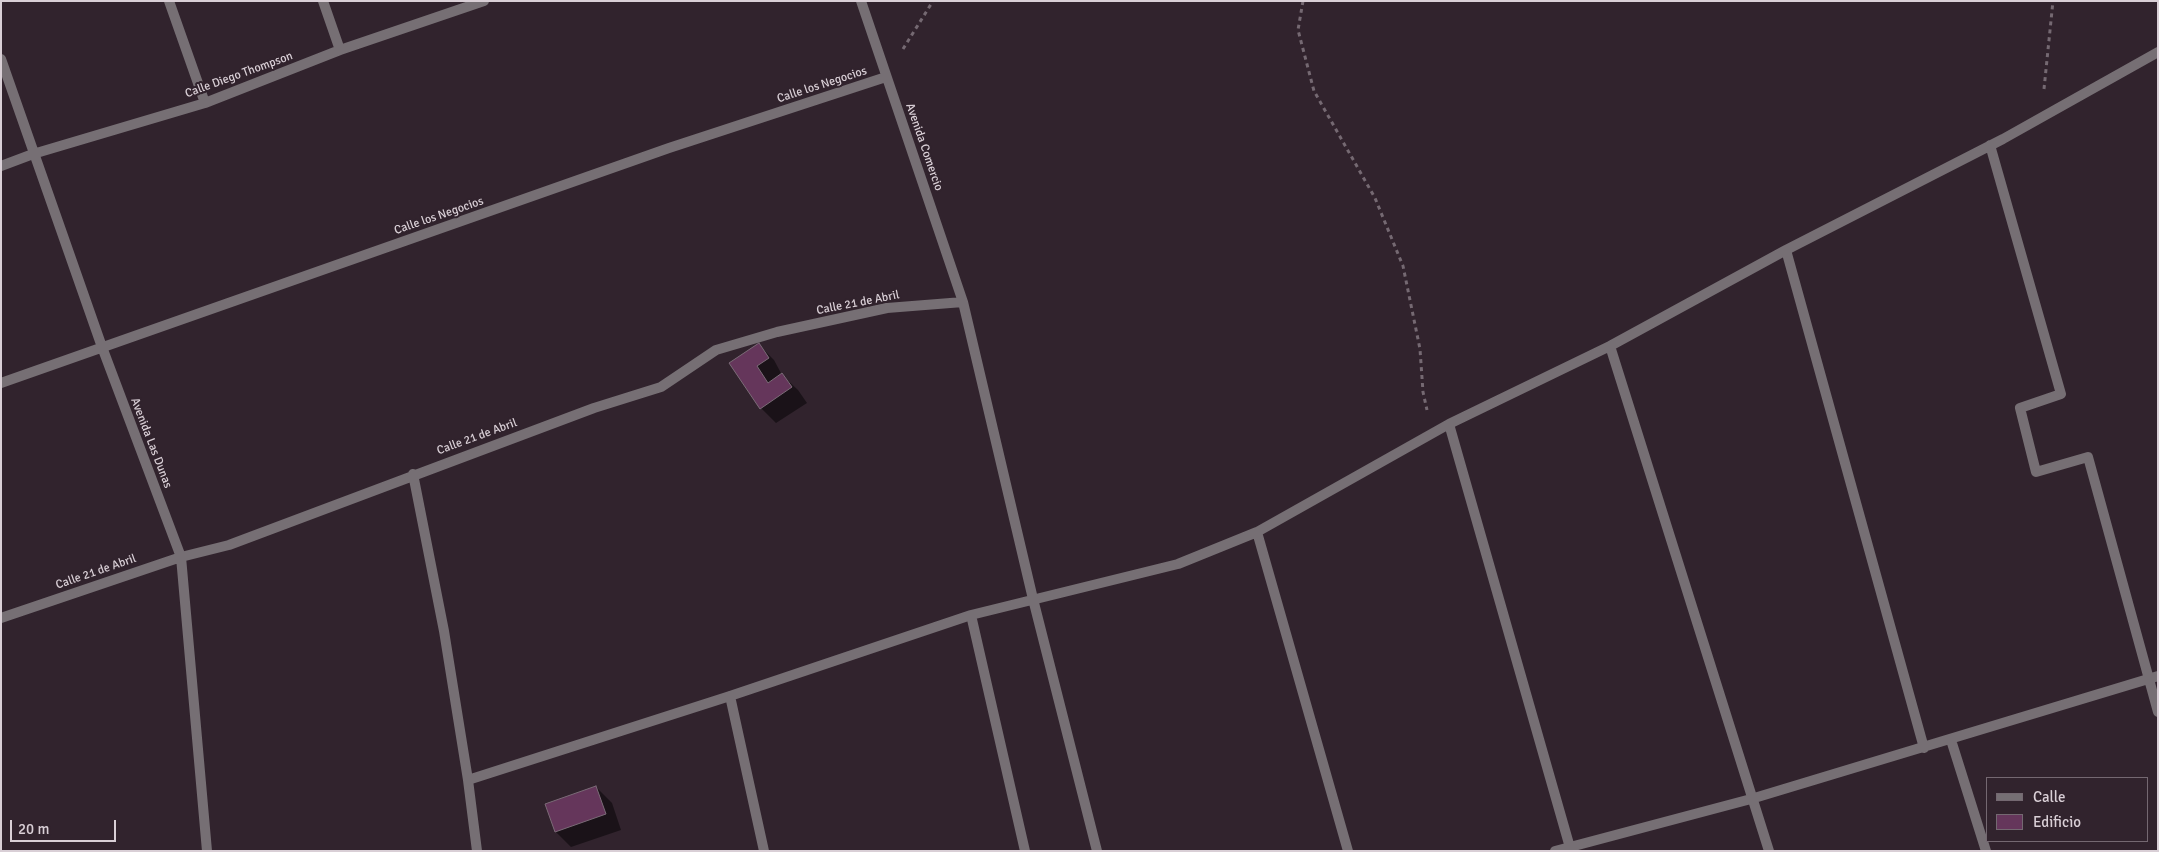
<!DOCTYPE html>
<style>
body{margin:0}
#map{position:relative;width:2159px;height:852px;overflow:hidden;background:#31232d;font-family:Signika,sans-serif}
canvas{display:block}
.frame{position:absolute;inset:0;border:2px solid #d9cfd6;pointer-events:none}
.legend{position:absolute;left:1986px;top:777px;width:162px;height:65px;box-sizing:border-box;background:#31232d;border:1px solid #746871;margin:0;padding:6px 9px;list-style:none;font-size:15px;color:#d9cfd6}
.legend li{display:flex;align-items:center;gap:10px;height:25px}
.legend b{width:25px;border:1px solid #746871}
.scale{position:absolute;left:10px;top:820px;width:106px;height:22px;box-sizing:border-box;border:2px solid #d9cfd6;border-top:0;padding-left:6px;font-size:15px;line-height:18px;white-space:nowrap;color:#d9cfd6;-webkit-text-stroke:4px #31232d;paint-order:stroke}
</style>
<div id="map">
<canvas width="2159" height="852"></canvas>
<div class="frame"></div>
<ul class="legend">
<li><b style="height:6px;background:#766f74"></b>Calle</li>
<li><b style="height:14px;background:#65365b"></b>Edificio</li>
</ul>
<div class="scale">20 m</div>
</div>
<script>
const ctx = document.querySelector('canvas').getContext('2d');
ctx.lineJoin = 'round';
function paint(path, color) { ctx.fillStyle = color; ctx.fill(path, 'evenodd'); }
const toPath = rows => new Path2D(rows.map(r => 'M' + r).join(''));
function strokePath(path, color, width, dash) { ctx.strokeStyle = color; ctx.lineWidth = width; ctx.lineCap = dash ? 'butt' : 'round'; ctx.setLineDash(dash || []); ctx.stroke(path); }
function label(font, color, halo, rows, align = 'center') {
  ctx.font = font + ' Signika,sans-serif'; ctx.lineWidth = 4; ctx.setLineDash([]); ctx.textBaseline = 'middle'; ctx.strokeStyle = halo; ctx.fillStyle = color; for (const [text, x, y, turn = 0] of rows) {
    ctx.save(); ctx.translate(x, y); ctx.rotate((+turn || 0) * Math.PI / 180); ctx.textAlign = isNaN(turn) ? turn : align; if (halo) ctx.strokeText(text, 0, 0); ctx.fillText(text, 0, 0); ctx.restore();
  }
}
const shadow = toPath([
 [759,345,774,360,782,375,798,390,807,403,776,423,761,408,730,363],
 [596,787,612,803,621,830,571,847,556,832,546,805]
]);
const building = toPath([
 [759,343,769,358,757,366,768,383,782,373,792,387,760,409,729,363,759,343],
 [596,786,606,814,555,832,545,804,596,786]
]);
const path = toPath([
 [1303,1,1298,30,1314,91,1375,198,1403,266,1420,349,1423,392,1427,410],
 [903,49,933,1],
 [2044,89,2053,1]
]);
const street = toPath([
 [169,1,205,103],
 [323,1,340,50],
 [861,1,963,302,1033,599,1097,851],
 [1,59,102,347,181,557,207,851],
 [1990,145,2061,394,2020,408,2036,472,2088,457,2158,712],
 [1,166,33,154,205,103,340,50,484,1],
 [1786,250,1924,748],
 [1610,346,1769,851],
 [1,383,669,148,886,77],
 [1449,424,1571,851],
 [413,474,444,631,468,780,477,851],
 [1257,532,1348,851],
 [971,615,1025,851],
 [1,618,181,557,229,545,594,408,661,387,716,350,777,332,887,308,963,302],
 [730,696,764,851],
 [1951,740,1986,851],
 [468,780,730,696,971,615,1178,564,1257,532,1449,424,1610,346,1786,250,2003,139,2158,52],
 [1555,851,1751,799,2158,676]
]);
const streetNames = [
 ["Calle Diego Thompson",239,75,-20],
 ["Calle los Negocios",822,85,-18],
 ["Avenida Comercio",924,147,71],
 ["Calle los Negocios",439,216,-19],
 ["Calle 21 de Abril",858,303,-11],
 ["Calle 21 de Abril",477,437,-20],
 ["Avenida Las Dunas",151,443,69],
 ["Calle 21 de Abril",96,572,-19]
];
paint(shadow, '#0007');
paint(building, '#65365b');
strokePath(building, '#7b6b77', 1);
strokePath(path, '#756972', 3, [4, 4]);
strokePath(street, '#766f74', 10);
label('12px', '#d9cfd6', '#31232d', streetNames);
</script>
